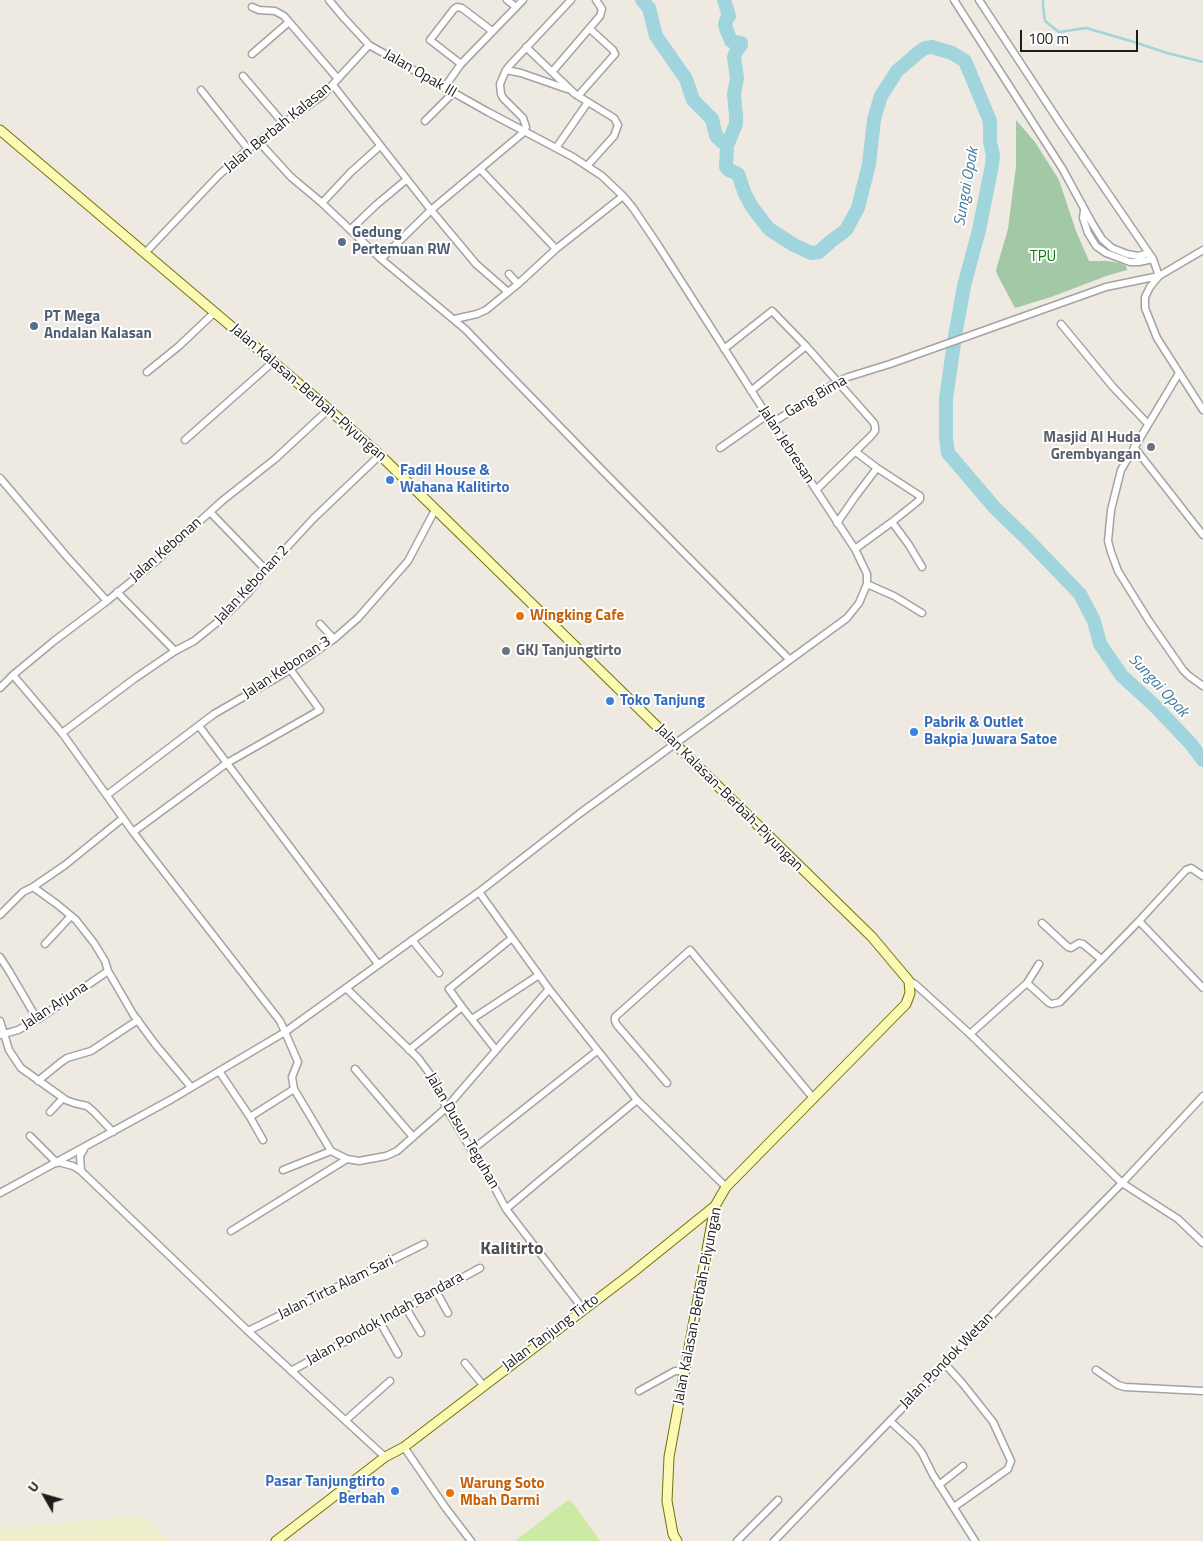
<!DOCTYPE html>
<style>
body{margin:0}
#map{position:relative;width:1203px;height:1541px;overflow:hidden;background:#eee9e1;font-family:"Titillium Web",sans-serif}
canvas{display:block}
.north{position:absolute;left:20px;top:1471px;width:50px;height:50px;-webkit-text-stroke:4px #fff;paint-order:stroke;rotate:308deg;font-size:14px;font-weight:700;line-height:20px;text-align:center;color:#1c1c1c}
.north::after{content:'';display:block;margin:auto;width:18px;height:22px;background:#1c1c1c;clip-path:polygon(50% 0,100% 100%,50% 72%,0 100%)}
.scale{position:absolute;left:1020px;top:30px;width:118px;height:22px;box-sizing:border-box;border:2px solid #1c1c1c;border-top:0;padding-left:6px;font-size:15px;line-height:18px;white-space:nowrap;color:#1c1c1c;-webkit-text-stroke:4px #fff;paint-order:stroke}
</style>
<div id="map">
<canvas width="1203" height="1541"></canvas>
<div class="north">U</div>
<div class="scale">100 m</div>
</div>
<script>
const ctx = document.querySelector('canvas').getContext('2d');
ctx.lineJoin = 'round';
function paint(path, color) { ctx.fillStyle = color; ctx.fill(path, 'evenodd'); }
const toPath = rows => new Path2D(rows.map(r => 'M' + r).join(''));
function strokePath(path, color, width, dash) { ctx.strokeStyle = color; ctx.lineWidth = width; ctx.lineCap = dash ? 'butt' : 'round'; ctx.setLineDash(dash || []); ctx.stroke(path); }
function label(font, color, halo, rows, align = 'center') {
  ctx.font = font + ' "Titillium Web",sans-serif'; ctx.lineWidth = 4; ctx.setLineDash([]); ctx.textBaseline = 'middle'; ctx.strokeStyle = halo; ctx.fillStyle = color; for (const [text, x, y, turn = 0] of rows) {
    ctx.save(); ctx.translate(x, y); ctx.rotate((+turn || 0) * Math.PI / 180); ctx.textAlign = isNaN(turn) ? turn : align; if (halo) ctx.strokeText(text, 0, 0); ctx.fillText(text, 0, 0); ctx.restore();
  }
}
const farmland = toPath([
 [135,1516,145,1519,155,1526,170,1541,0,1541,0,1529]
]);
const grass = toPath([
 [568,1500,572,1502,600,1541,515,1541]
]);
const cemetery = toPath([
 [1016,120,1035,142,1059,180,1076,231,1089,261,1106,261,1120,263,1126,266,1127,270,1109,275,1051,297,1015,308,997,274,996,270,1008,229,1016,166]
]);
const stream = toPath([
 [1043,0,1043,6,1045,21,1059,32,1086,28,1134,42,1167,53,1203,62]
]);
const river = toPath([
 [642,0,649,8,656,36,686,79,693,100,712,119,716,136,727,146],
 [724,0,729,16,727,18,725,24,727,31,731,41,741,43,741,45,736,52,734,57,737,78,734,94,736,116,736,124,727,146,726,167,729,170,738,174,745,194,752,207,769,229,794,245,811,253,819,252,830,242,846,230,858,208,869,164,874,120,877,109,881,96,897,71,919,52,925,48,932,47,952,53,965,61,990,121,990,142,993,155,992,165,979,230,964,286,955,336,946,399,946,437,948,453,995,508,1027,539,1080,594,1094,621,1100,644,1122,676,1153,704,1191,744,1203,760]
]);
const street = toPath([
 [507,0,516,7],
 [954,0,1062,168,1092,223,1102,239,1112,248,1127,254,1138,256,1149,253],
 [979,0,1060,123,1153,259,1159,276],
 [252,7,259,10,275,11,284,16,338,79],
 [526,47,552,72],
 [252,54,289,22],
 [461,64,430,40,454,9,457,7,462,8,492,31],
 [506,70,521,73,567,89],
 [243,76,283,123],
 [333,85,431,210,524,132,526,127,523,118,503,98,501,94,500,84,506,70,510,65,571,0],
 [444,88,461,64,523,0],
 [201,90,248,149],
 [578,96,615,54,613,50,590,29],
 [425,121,453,93],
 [259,142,291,177,322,203,381,259,465,329,601,469,789,659],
 [556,148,588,102],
 [587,166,614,136,618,125,614,118,575,94,552,72,600,16,602,9,596,0],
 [480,169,556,249],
 [322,203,351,172,380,146],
 [1084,210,1083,218,1088,233,1096,246,1106,253,1130,262,1139,262,1153,259],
 [350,230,376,205,406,180],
 [145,253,219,175,248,149,323,95,369,45],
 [381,259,431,210,476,264,508,292],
 [509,274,518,284],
 [1159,276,1150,287,1145,297,1145,308,1157,338,1203,410],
 [455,319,477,314,486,310,518,284,556,249,623,196],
 [1061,324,1113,387,1148,424],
 [724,349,772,311,806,346,874,423,875,427,875,431,871,436,816,490],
 [147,372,179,346,215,312],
 [1179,373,1121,470,1111,510,1108,541,1111,552,1118,571,1149,621,1183,670,1189,676,1203,686],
 [751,391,806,346],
 [772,423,837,382,848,377,890,364,1106,287,1159,276,1203,250],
 [185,440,273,362],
 [1134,447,1203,535],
 [720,448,767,415],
 [856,452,877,468,920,496,920,499,917,502,892,522],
 [0,478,68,558,107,601],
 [210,512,266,570],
 [837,523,855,497,877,468],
 [855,549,892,522,909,545,922,567],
 [867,584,894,596,922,613],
 [117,592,175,651],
 [320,624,334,639],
 [13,675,62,733,133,832,280,1021,285,1032,298,1062,292,1077,294,1089,331,1151,347,1159,359,1161,386,1156,397,1151,446,1108,549,989],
 [0,688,13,675,54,641,107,601,155,562,222,501,275,459,329,409],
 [199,726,378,964],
 [62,733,134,679,175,651,194,641,225,616,248,593,266,570,313,519,380,455],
 [107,795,214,714,283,674,334,639,358,618,408,561,435,510],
 [133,832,227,763,320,710,290,669],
 [33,887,58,905,76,920,94,943,105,961,108,971,133,1014,155,1044,191,1087],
 [479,892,549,989,637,1100,726,1187],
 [0,915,23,892,33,887,65,865,123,818],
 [1139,921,1186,870,1191,868,1203,876],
 [1042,923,1068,947,1071,948,1079,943,1083,944,1101,959],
 [412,940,439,973],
 [45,944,71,916],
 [0,957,9,971,37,1019],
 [909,981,915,984,970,1034,1122,1183,1178,1219,1203,1243],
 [1027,983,1039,964],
 [346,988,418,1058,436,1082,446,1108,497,1192,506,1209,583,1309],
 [462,1007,449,989,512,938],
 [472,1019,539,975],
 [0,1021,9,1050,21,1068,66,1100,74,1103,87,1106,94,1112,113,1132],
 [970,1034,1027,983,1049,1003,1052,1004,1060,1002,1139,921,1203,988],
 [0,1035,18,1030,40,1018,108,971],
 [409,1050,462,1007,496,1050],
 [355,1069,413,1137],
 [219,1071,250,1117,294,1089],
 [38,1081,60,1063,67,1058,91,1051,138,1020],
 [667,1083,617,1025,615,1021,615,1017,690,950,814,1099],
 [50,1112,63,1098],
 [250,1117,263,1140],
 [30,1136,57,1163],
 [472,1150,597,1051],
 [58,1162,73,1166,81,1171,248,1331,385,1457],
 [283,1170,331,1151],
 [81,1171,80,1156,84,1149],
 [0,1193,172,1099,285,1032,479,892,579,814,847,618,859,603,867,584,867,574,855,549,772,423,658,245,633,208,623,196,602,176,573,157,488,112,369,45,344,18,329,0],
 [506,1209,538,1182,637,1100],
 [231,1231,347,1159],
 [436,1291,448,1313],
 [406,1308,421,1333],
 [380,1322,398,1354],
 [248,1331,424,1244],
 [465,1363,483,1385],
 [945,1364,963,1384,993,1422,1011,1461,1008,1469,954,1507],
 [1096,1370,1118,1385,1125,1387,1203,1391],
 [291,1371,480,1268],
 [639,1391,675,1371,685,1371],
 [346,1420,390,1381],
 [890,1421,915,1444,922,1453,933,1475,975,1541],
 [404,1447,445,1507,471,1541],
 [939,1485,963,1466],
 [737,1541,778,1500],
 [774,1541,1000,1307,1122,1183,1203,1096]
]);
const secondary = toPath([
 [0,130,325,406,380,455,872,937,909,981,910,993,906,1004,726,1187,715,1206,669,1457,667,1501,673,1534,677,1541],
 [276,1541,385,1457,404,1447,632,1273,715,1206]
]);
const markers = [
 [342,242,5,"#5c6f8a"],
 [34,326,5,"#5c6f8a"],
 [1151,447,5,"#6b7280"],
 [390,480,5,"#3f7fe0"],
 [520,616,5,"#e8710a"],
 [506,651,5,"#6b7280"],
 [610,701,5,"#3f7fe0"],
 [914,732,5,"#3f7fe0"],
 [395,1491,5,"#3f7fe0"],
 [450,1493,5,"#e8710a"]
];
const streetNames = [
 ["Jalan Opak III",420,74,30],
 ["Jalan Berbah Kalasan",278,128,-39],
 ["Jalan Kalasan-Berbah-Piyungan",308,393,41],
 ["Gang Bima",816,397,-30],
 ["Jalan Jebresan",786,445,57],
 ["Jalan Kebonan",166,550,-41],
 ["Jalan Kebonan 2",252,585,-47],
 ["Jalan Kebonan 3",287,668,-33],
 ["Jalan Kalasan-Berbah-Piyungan",729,798,45],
 ["Jalan Arjuna",55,1006,-33],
 ["Jalan Dusun Teguhan",462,1131,60],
 ["Jalan Tirta Alam Sari",336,1288,-26],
 ["Jalan Kalasan-Berbah-Piyungan",698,1306,-79],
 ["Jalan Pondok Indah Bandara",385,1319,-29],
 ["Jalan Tanjung Tirto",551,1333,-37],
 ["Jalan Pondok Wetan",947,1361,-46]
];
const serviceNames = [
 ["Gedung",352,233],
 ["Pertemuan RW",352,250],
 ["PT Mega",44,317],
 ["Andalan Kalasan",44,334]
];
const parkNames = [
 ["TPU",1043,257]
];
const worshipNames = [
 ["Masjid Al Huda",1141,438],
 ["Grembyangan",1141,455],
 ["GKJ Tanjungtirto",516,651,"left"]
];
const shopNames = [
 ["Fadil House &",400,471],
 ["Wahana Kalitirto",400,488],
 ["Toko Tanjung",620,701],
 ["Pabrik & Outlet",924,723],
 ["Bakpia Juwara Satoe",924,740],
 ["Pasar Tanjungtirto",385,1482,"right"],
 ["Berbah",385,1499,"right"]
];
const foodNames = [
 ["Wingking Cafe",530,616],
 ["Warung Soto",460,1484],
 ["Mbah Darmi",460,1501]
];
const waterNames = [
 ["Sungai Opak",967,187,-80],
 ["Sungai Opak",1158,686,47]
];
const quarterNames = [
 ["Kalitirto",512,1250]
];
paint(farmland, '#eec');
paint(grass, '#cdeaa5');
paint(cemetery, '#a2c8a5');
strokePath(stream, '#a0d5dd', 2.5);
strokePath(river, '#a0d5dd', 14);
strokePath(street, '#a3a3a3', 9);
strokePath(secondary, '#727502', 11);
strokePath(street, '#fff', 6);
strokePath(secondary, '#fbf9b3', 9);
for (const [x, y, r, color] of markers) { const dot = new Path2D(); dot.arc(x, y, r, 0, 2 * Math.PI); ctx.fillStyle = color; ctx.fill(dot); strokePath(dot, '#fff', 2); }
label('15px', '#1c1c1c', '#fff', streetNames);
label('bold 15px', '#4e5e75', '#fff', serviceNames, 'left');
label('15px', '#087c08', '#fff', parkNames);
label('bold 15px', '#5b616d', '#fff', worshipNames, 'right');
label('bold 15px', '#366cbe', '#fff', shopNames, 'left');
label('bold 15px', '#c56008', '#fff', foodNames, 'left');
label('italic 16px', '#42789e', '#fff', waterNames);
label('bold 18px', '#4f4f4f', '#fff', quarterNames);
</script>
